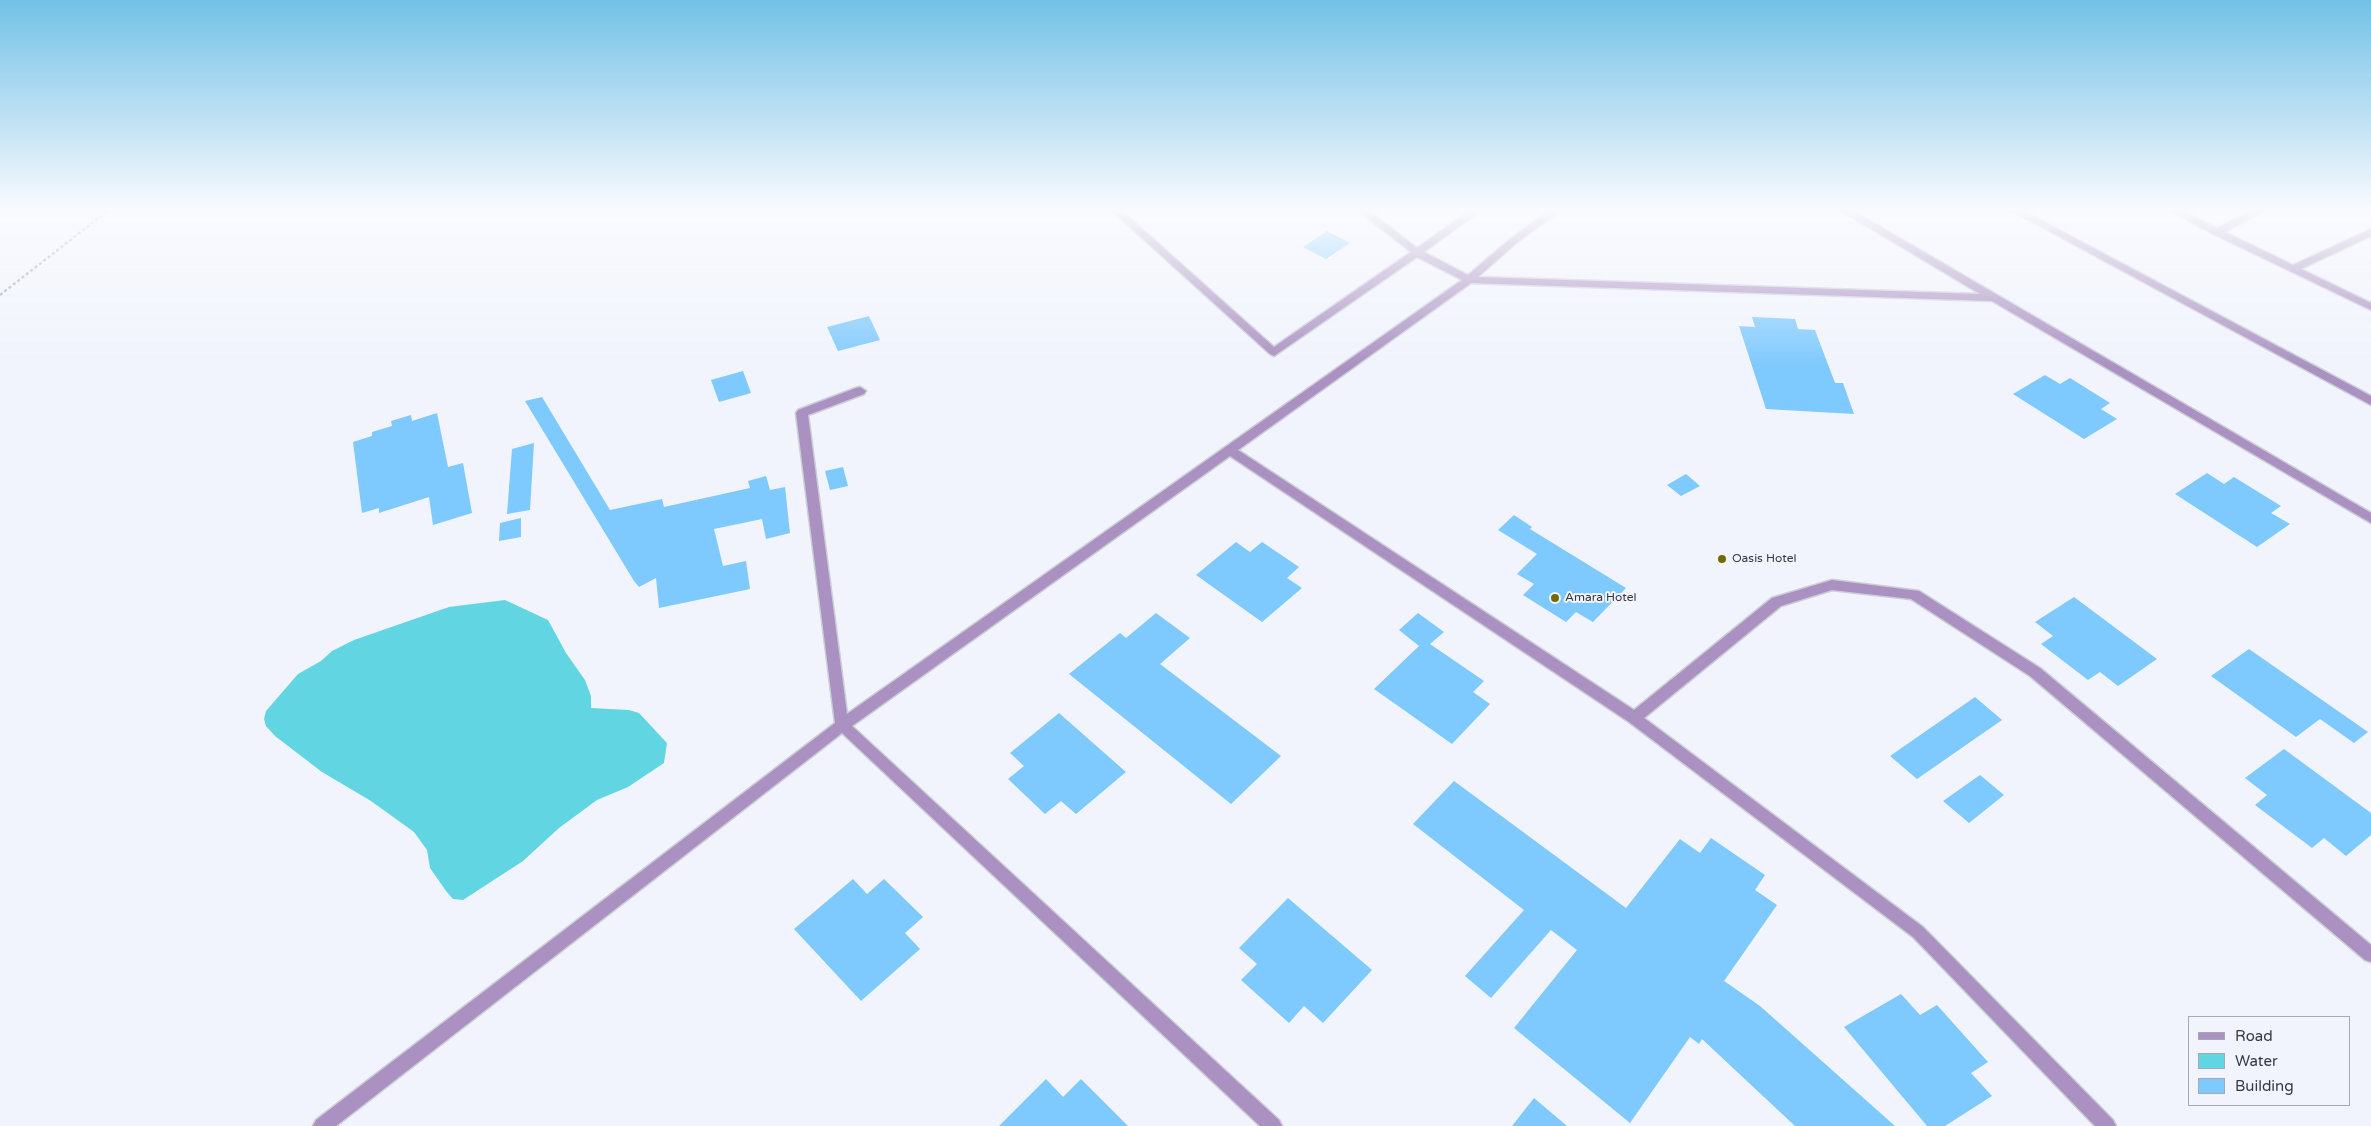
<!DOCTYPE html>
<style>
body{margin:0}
#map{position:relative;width:2371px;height:1126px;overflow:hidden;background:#f1f4fd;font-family:"Varela Round",sans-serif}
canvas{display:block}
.legend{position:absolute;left:2188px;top:1016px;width:162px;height:90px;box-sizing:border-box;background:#f1f4fd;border:1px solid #a6a9b2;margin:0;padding:6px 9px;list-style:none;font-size:15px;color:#363841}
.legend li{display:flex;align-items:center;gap:10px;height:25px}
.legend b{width:25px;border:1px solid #a6a9b2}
</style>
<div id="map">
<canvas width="2371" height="1126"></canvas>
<ul class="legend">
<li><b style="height:6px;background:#aa91c1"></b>Road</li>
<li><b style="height:14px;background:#62d5e3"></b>Water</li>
<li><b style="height:14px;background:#7ec9fd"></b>Building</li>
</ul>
</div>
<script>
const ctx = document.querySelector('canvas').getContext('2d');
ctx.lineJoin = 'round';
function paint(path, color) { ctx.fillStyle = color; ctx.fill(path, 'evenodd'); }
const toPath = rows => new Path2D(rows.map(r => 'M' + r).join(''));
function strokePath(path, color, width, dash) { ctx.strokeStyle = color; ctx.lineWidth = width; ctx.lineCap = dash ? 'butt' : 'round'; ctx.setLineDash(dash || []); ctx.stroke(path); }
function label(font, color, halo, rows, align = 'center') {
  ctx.font = font + ' "Varela Round",sans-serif'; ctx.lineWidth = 4; ctx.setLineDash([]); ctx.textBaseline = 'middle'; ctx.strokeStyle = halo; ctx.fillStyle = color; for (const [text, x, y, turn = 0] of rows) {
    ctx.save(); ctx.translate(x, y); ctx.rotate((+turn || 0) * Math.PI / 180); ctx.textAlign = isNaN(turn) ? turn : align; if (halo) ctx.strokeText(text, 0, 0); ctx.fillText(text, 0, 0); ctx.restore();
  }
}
const water = toPath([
 [505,600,548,620,566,653,585,680,591,696,591,708,629,710,639,713,667,743,664,763,628,787,597,800,559,828,523,861,463,900,453,899,446,891,430,868,427,850,414,832,371,801,322,772,275,736,266,726,264,719,266,711,298,674,321,661,332,651,354,640,449,607]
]);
const building = toPath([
 [1327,231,1350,243,1326,259,1303,247],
 [869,316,880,340,838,351,827,327],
 [1752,317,1795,319,1798,329,1815,330,1835,383,1843,383,1854,414,1766,409,1739,326,1755,327],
 [743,371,751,393,719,402,711,380],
 [2045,375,2060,384,2070,378,2110,403,2101,409,2117,419,2084,439,2013,394],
 [542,397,610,510,662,499,664,507,750,488,748,481,766,476,770,490,785,487,790,533,766,539,762,519,714,529,723,566,746,561,750,589,659,608,656,578,639,587,634,581,525,401],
 [437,413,448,467,463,463,472,513,433,525,429,497,379,513,379,508,362,513,353,442,372,436,372,432,392,426,391,421,411,415,412,421],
 [534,443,530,510,507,514,512,449],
 [843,467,848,486,830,490,825,471],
 [2207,473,2224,484,2234,477,2281,506,2271,513,2290,524,2257,547,2175,494],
 [1686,474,1700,486,1681,496,1667,485],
 [1514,515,1532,527,1530,529,1626,588,1593,622,1576,612,1566,622,1523,595,1534,584,1517,574,1537,554,1498,530],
 [521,518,521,537,499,541,500,523],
 [1236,542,1250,552,1262,542,1299,567,1287,578,1302,588,1262,622,1196,575],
 [2074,597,2157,659,2118,686,2100,672,2088,680,2041,644,2053,636,2035,622],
 [1156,613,1190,638,1160,664,1281,756,1231,804,1069,674,1120,633,1126,638],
 [1418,613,1444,632,1430,644,1484,681,1473,692,1490,704,1452,744,1374,689,1419,646,1399,630],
 [2249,649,2368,732,2354,743,2320,719,2296,737,2211,676],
 [1975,697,2002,720,1917,779,1890,756],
 [1059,713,1126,772,1076,814,1061,801,1045,814,1008,779,1024,766,1010,753],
 [2284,749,2371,813,2371,835,2346,856,2324,838,2312,848,2255,805,2267,795,2245,778],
 [1980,775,2004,795,1969,823,1943,801],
 [1454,781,1626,908,1680,839,1700,853,1711,838,1765,875,1755,890,1777,905,1724,981,1760,1006,1895,1126,1795,1126,1702,1039,1699,1044,1690,1037,1630,1123,1514,1028,1577,950,1551,930,1491,998,1465,976,1524,910,1413,824],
 [853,879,867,894,884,879,923,917,905,933,920,949,861,1001,794,929],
 [1288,898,1372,970,1323,1023,1304,1006,1289,1023,1241,980,1257,964,1239,948],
 [1901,994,1920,1015,1937,1005,1988,1062,1971,1073,1992,1096,1945,1126,1927,1126,1844,1027],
 [1046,1079,1063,1097,1081,1079,1128,1126,999,1126],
 [1534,1098,1567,1126,1512,1126]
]);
const path = toPath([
 [0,295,110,209]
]);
const minor = toPath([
 [1110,209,1120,209,1274,347,1411,252,1356,209,1367,209,1417,248,1472,209,1483,209,1424,252,1468,275,1509,240,1551,209,1562,209,1515,244,1478,277,1980,294,1838,209,1850,209,2371,513,2371,523,1992,301,1471,283,1238,450,1634,710,1772,598,1832,580,1919,591,2040,668,2371,945,2371,962,2365,960,2030,676,1911,599,1832,590,1781,606,1644,718,1923,927,2113,1120,2116,1126,2095,1126,1913,937,1629,722,1230,456,852,726,1279,1120,1282,1126,1260,1126,842,733,336,1126,313,1126,316,1120,835,723,796,413,798,410,856,388,860,387,866,391,864,394,808,415,847,714,1462,280,1417,257,1274,356,1270,354,1110,209],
 [2008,209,2020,209,2371,396,2371,405,2008,209],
 [2167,209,2179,209,2217,228,2255,209,2267,209,2225,232,2293,265,2371,229,2371,236,2301,269,2371,303,2371,310,2213,234,2167,209]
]);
const markers = [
 [1722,559,5,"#736900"],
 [1555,598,5,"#736900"]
];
const poiNames = [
 ["Oasis Hotel",1732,559],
 ["Amara Hotel",1565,598]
];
paint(water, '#62d5e3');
paint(building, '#7ec9fd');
strokePath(minor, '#ccced7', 3);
strokePath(path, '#a1a3ac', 2.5, [3, 2.5]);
paint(minor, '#aa91c1');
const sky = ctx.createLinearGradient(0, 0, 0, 367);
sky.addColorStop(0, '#72c1e6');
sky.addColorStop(0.57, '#f9fafe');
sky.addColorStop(1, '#f9fafe00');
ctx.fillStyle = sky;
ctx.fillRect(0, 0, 2371, 367);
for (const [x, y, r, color] of markers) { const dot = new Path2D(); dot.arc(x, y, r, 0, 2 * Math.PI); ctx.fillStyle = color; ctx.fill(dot); strokePath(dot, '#f1f4fd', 2); }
label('12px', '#363841', '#f1f4fd', poiNames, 'left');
</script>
